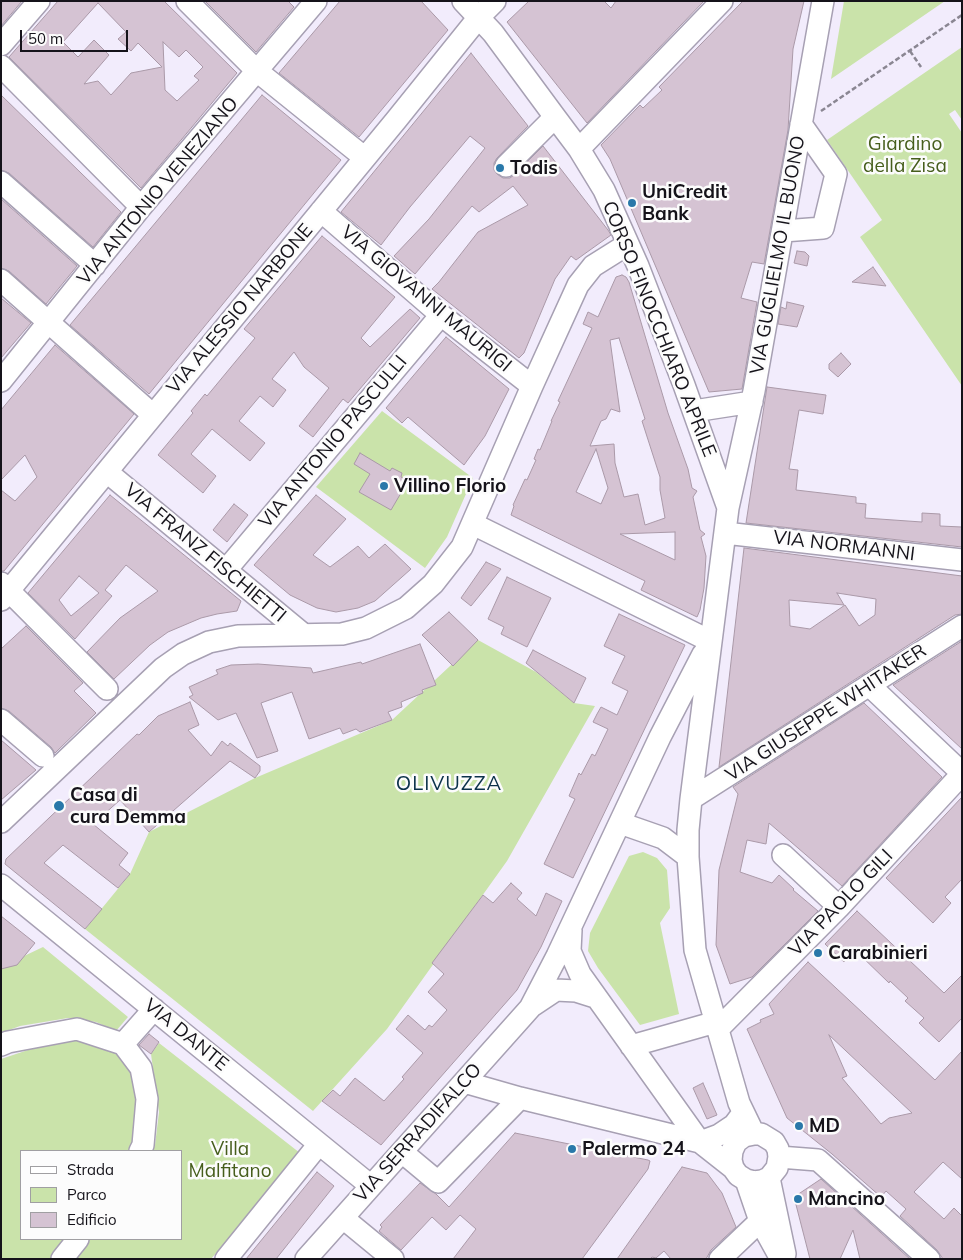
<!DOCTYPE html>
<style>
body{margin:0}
#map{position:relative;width:963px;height:1260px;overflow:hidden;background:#f2ecfc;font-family:Mulish,sans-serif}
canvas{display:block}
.frame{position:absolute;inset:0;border:2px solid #15131a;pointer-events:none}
.legend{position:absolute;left:20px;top:1150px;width:162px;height:90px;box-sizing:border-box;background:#fcfcfc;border:1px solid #a09fa2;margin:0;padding:6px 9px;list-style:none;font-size:15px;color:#15131a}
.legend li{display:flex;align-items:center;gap:10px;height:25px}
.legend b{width:25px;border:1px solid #a09fa2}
.scale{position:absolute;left:20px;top:30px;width:108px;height:22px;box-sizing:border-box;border:2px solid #15131a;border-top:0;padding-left:6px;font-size:15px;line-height:18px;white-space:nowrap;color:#15131a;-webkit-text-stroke:4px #fcfcfc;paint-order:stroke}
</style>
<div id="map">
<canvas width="963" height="1260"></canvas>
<div class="frame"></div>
<ul class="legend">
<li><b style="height:6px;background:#fff"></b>Strada</li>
<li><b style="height:14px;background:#cae3aa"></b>Parco</li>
<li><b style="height:14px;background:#d5c3d3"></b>Edificio</li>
</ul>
<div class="scale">50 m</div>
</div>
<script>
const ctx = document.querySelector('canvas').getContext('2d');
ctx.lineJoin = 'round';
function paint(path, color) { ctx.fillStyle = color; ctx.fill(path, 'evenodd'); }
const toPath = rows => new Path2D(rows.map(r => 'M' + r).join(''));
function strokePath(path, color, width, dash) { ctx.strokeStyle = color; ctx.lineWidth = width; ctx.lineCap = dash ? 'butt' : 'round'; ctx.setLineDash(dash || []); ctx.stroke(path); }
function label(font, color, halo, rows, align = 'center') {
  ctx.font = font + ' Mulish,sans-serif'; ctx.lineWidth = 5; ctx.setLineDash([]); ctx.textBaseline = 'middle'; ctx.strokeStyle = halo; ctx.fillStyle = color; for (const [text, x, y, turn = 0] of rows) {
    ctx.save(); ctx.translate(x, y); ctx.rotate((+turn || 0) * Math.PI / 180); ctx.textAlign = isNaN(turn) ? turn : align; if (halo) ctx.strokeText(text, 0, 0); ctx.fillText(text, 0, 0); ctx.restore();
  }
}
const green = toPath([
 [844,1,945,1,831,79],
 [962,47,962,120,955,110,949,114,962,133,962,386,860,237,882,220,827,140],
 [382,411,473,478,447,537,425,568,316,487],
 [478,640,536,672,574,703,595,706,507,861,387,1029,313,1111,85,929,130,874,149,832,255,778,392,720],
 [643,852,657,858,667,870,670,908,660,923,679,1014,640,1025,598,968,588,951,590,933,629,856],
 [43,947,128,1017,116,1031,96,1022,68,1018,20,1026,1,1033,1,967],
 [61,1039,83,1039,119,1050,130,1071,138,1092,137,1135,129,1151,21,1151,21,1239,65,1239,50,1259,1,1259,1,1059],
 [159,1043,300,1153,211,1259,73,1259,87,1239,181,1239,181,1151,152,1151,155,1145,159,1112,151,1054]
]);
const building = toPath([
 [1,1,22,1,1,26,1,1],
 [58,1,164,1,237,73,141,188,9,57,58,1],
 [98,3,126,32,118,39,131,51,138,43,162,67,131,73,111,95,98,81,84,84,109,55,94,40,78,57,63,42,98,3],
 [163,42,179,57,186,50,203,67,194,76,199,80,177,101,165,90,163,42],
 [205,1,288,1,294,7,256,52,205,1],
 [340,1,421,1,448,30,359,137,279,73,340,1],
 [529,1,604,1,611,8,616,1,704,1,587,123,507,22,529,1],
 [743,1,804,1,793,49,788,130,764,264,752,262,741,298,757,302,742,389,709,392,610,159,601,145,640,105,643,108,662,90,659,87,743,1],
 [471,53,528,126,497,158,494,163,494,170,497,174,503,178,510,178,514,175,543,146,608,230,611,235,576,260,571,256,555,279,524,353,519,358,432,289,439,282,478,232,528,205,513,186,479,212,472,206,415,274,394,256,429,219,485,148,470,136,410,207,381,245,341,212,471,53],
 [1,95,121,212,93,247,9,173,1,170,1,95],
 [262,95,341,160,149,394,70,325,262,95],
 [1,199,77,266,46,304,9,271,1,268,1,199],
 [322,236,395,297,361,338,370,347,410,309,420,318,348,403,343,399,313,437,299,426,329,388,304,367,294,352,272,379,286,390,273,407,260,396,239,421,265,443,250,461,212,429,191,454,216,476,203,493,158,455,193,413,191,411,205,394,207,396,255,338,244,329,322,236],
 [797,251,805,252,809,256,807,266,794,263,797,251],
 [873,267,886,286,852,282,873,267],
 [622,275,626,277,629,282,668,413,688,469,692,488,697,491,693,497,700,530,705,534,701,537,706,556,704,588,700,610,697,617,641,590,645,581,511,515,514,506,513,505,525,479,527,480,536,460,534,459,538,449,540,450,552,421,551,421,560,402,558,401,592,328,583,324,588,312,598,317,616,277,622,275],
 [619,338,645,419,642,421,660,477,660,490,665,518,645,525,638,494,624,497,615,463,614,444,590,446,601,421,606,419,611,409,620,412,610,340,619,338],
 [596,449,608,488,601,504,576,492,596,449],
 [675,532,675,560,620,534,646,533,675,532],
 [1,298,31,323,1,358,1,298],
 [787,302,804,306,797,327,778,324,781,307,786,309,787,302],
 [446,337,509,389,485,436,464,465,408,417,402,423,386,408,446,337],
 [55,345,134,414,4,571,1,571,1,490,15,501,37,477,25,455,1,480,1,410,55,345],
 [841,353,851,364,838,377,829,369,829,364,841,353],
 [767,387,826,395,823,414,799,410,789,469,798,470,796,490,856,497,856,503,866,504,865,518,922,522,922,513,940,514,940,526,962,527,962,547,746,523,767,387],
 [360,453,390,471,392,468,402,473,401,477,408,481,391,510,359,492,370,474,354,464,360,453],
 [110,495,241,601,237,611,217,614,201,618,168,632,150,645,114,679,87,652,120,618,158,591,126,565,105,590,112,596,75,639,28,593,110,495],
 [79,576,99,593,71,616,59,600,79,576],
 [316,495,346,519,313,555,330,567,358,546,369,558,385,544,411,569,375,601,358,608,336,612,317,608,290,595,254,565,316,495],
 [234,504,248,515,227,542,213,530,234,504],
 [744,548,962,576,962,614,955,615,719,767,744,548],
 [837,593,876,599,875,615,859,626,845,605,810,629,790,626,789,600,844,605,837,593],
 [486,562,501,569,471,606,461,598,486,562],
 [507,577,551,598,527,647,501,634,504,627,488,619,507,577],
 [449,612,478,640,453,666,422,635,449,612],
 [619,614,685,645,573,878,544,864,575,799,569,796,579,773,581,775,592,754,595,756,608,729,593,722,597,714,601,707,617,715,628,691,612,683,625,656,604,646,619,614],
 [26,626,83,683,74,691,96,713,55,753,51,747,9,711,1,708,1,649,26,626],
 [962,641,962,749,893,685,962,641],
 [420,644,436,685,422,690,423,693,401,702,402,707,388,712,392,720,360,732,356,729,343,734,340,728,309,739,292,692,261,703,278,751,257,758,236,713,218,720,189,697,193,695,189,687,218,674,216,670,231,665,258,664,311,668,313,673,361,662,362,664,420,644],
 [533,650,586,678,574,703,526,663,533,650],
 [190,702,199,725,188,730,211,756,222,741,228,746,230,743,260,766,260,771,255,778,230,761,149,832,120,800,93,824,128,853,119,865,130,874,118,888,63,845,44,863,102,909,85,929,5,864,6,859,137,734,139,735,158,716,190,702],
 [864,703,942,777,842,886,769,823,766,844,747,840,740,872,772,883,779,875,794,889,793,890,818,911,752,977,730,984,716,945,719,870,738,794,733,787,864,703],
 [1,740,36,770,1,800,1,740],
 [962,797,962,879,945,897,951,903,933,923,886,878,962,797],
 [511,883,522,893,517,899,536,916,546,893,562,901,541,947,517,990,381,1145,322,1101,333,1090,340,1096,355,1078,384,1101,404,1079,402,1077,423,1053,396,1029,408,1015,425,1030,429,1025,432,1027,447,1010,428,992,444,974,432,963,483,895,493,903,511,883],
 [857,911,944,993,962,975,962,1018,939,1042,919,1023,924,1018,905,1001,908,998,890,981,889,983,855,950,844,962,825,944,857,911],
 [1,916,35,943,17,965,1,969,1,916],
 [808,962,935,1080,962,1051,962,1179,943,1162,914,1192,944,1219,954,1208,962,1216,962,1259,943,1259,937,1250,900,1216,906,1209,886,1191,881,1197,832,1154,787,1118,747,1029,761,1022,760,1020,774,1014,769,1004,808,962],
 [829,1035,912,1113,889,1118,881,1124,842,1078,847,1076,829,1035],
 [149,1034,159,1042,151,1054,139,1045,149,1034],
 [703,1083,717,1115,707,1119,693,1088,703,1083],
 [515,1133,648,1160,650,1161,648,1169,582,1259,453,1259,476,1229,460,1215,446,1230,432,1217,401,1250,379,1231,382,1227,380,1225,420,1183,436,1194,449,1207,515,1133],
 [682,1167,707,1173,722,1193,736,1227,711,1250,706,1259,671,1259,664,1251,656,1258,652,1257,650,1259,617,1259,682,1167],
 [317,1172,334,1186,276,1259,246,1259,317,1172],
 [821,1179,910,1259,860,1259,853,1230,840,1259,810,1259,794,1197,821,1179]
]);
const path = toPath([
 [910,51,921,67],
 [821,111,962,15]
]);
const minor = toPath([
 [187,1,257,71,365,158],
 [463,1,493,33,555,117,579,149,604,190,638,266,684,385,728,508,691,799,688,830,688,857,695,950,739,1103,754,1134],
 [1,45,39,1],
 [1,66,141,207],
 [579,149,722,1],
 [506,166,555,117],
 [1,182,95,265],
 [321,211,441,315,532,386],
 [783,231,823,228,836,174,801,124],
 [1,280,153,415],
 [1,381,141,207,316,1],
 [694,411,752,402],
 [107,472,303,634],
 [728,508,754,391,823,1],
 [473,524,710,641],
 [725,533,962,560],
 [226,570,441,315],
 [1,583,107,689],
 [1,600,397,119,479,17,495,1],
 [869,685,962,773],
 [1,720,43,756],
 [691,799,962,626],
 [1,822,163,668,183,654,209,642,238,636,342,634,366,628,406,608,433,584,462,547,532,386,578,285,593,266,628,244],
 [620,823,663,838,688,857],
 [783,855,839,907],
 [1,885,371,1186],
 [571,930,570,951,580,974,700,1142,733,1168,738,1175,746,1180,754,1182,762,1181,769,1178,777,1168,779,1157,778,1149,774,1142,761,1134,754,1134,744,1136,736,1142,732,1151,731,1160,733,1168],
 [532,1006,556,990,576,991,595,997],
 [718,1029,839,907,962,774],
 [123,1044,154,1009],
 [1,1045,8,1042,77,1029,123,1044,141,1068,147,1099,143,1145,140,1151],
 [631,1046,716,1022],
 [464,1082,520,1098,700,1142],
 [700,1142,719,1135,734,1125,743,1113],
 [402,1152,438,1182,520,1098],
 [779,1157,818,1160,929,1259],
 [769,1178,785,1254],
 [746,1180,760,1221,781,1259],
 [343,1218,393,1259],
 [62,1259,78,1239],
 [226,1259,319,1144],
 [306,1259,530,1008,557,956,660,737,703,654],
 [720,1259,760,1221]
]);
const markers = [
 [500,168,5,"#2978a9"],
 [632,203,5,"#2978a9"],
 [384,486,5,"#2978a9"],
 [59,806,6,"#2978a9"],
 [818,953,5,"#2978a9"],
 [799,1126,5,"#2978a9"],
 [572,1149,5,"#2978a9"],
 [798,1199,5,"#2978a9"]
];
const parkNames = [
 ["Giardino",905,144],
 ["della Zisa",905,166],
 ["Villa",230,1149],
 ["Malfitano",230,1171]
];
const poiNames = [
 ["Todis",510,168],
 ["UniCredit",642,192],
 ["Bank",642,214],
 ["Villino Florio",394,486],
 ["Casa di",70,795],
 ["cura Demma",70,817],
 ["Carabinieri",828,953],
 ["MD",809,1126],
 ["Palermo 24",582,1149],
 ["Mancino",808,1199]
];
const streetNames = [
 ["VIA ANTONIO VENEZIANO",158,191,-50],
 ["VIA GUGLIELMO IL BUONO",778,255,-80],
 ["VIA GIOVANNI MAURIGI",426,299,40],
 ["VIA ALESSIO NARBONE",240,309,-50],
 ["CORSO FINOCCHIARO APRILE",659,329,68],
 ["VIA ANTONIO PASCULLI",333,442,-50],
 ["VIA NORMANNI",844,546,7],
 ["VIA FRANZ FISCHIETTI",205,553,40],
 ["VIA GIUSEPPE WHITAKER",826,713,-33],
 ["VIA PAOLO GILI",841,903,-46],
 ["VIA DANTE",186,1035,39],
 ["VIA SERRADIFALCO",418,1133,-48]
];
const neighbourhoodNames = [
 ["OLIVUZZA",449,784]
];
paint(green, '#cae3aa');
paint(building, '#d5c3d3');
strokePath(building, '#aa99a8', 1);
strokePath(minor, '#a7a0b3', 24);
strokePath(path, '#8a8692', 2.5, [5, 2.5]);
strokePath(minor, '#fff', 21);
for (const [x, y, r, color] of markers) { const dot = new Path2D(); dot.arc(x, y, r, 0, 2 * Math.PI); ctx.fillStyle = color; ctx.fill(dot); strokePath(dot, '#fcfcfc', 2); }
label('19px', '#465e1c', '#fcfcfc', parkNames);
label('bold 19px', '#15131a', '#fcfcfc', poiNames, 'left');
label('19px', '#15131a', '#fcfcfc', streetNames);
ctx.letterSpacing = '1px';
label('20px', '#0c324a', '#fcfcfc', neighbourhoodNames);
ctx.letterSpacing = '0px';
</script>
